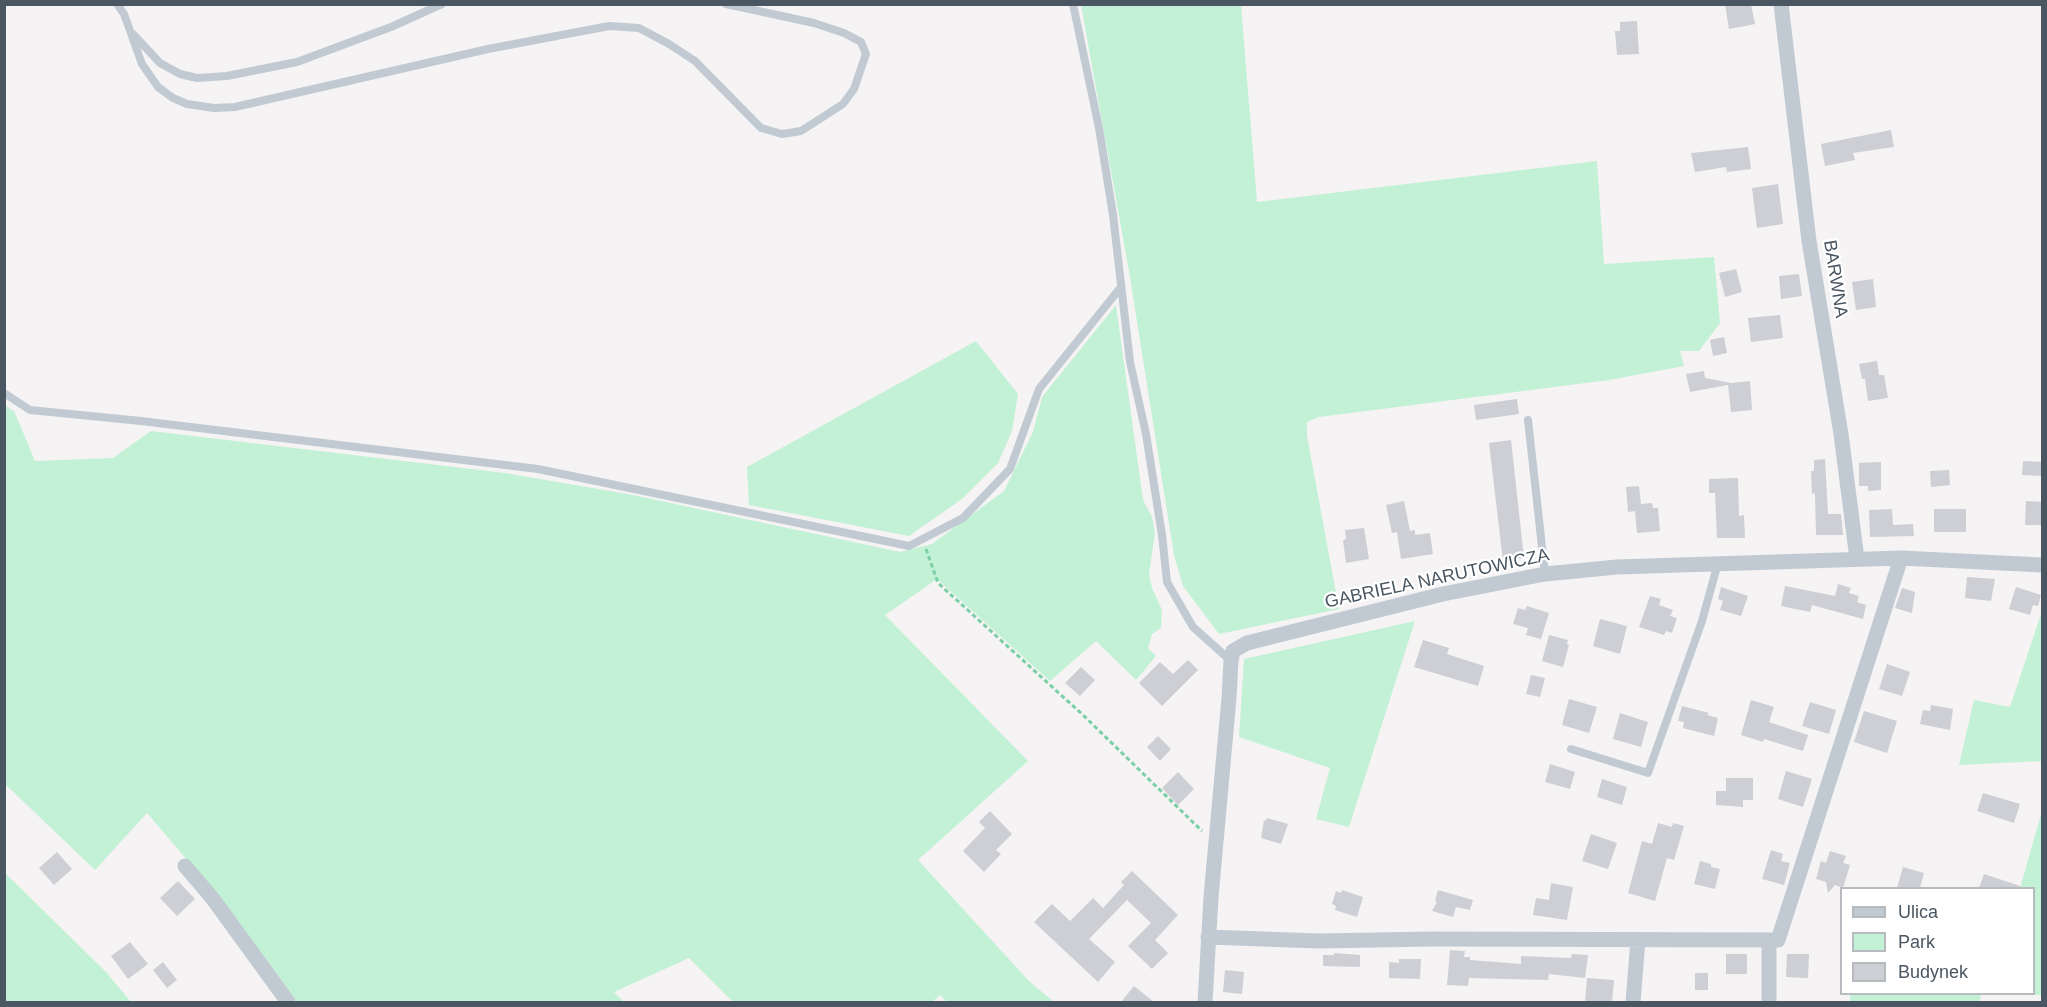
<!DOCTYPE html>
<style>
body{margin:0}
#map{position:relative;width:2047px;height:1007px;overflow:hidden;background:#f5f3f3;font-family:Helvetica,sans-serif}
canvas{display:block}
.frame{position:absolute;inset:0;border:6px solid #4a5661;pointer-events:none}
.legend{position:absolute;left:1840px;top:887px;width:195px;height:108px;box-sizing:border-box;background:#fff;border:2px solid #b7bbc0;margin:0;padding:8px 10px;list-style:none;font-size:18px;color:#4a5661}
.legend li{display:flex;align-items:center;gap:12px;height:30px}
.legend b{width:30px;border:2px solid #b7bbc0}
</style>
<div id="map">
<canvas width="2047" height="1007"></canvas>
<div class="frame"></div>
<ul class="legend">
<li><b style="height:8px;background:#c1cad2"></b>Ulica</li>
<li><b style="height:16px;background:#c3f1d5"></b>Park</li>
<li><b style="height:16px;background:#cdcfd5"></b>Budynek</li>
</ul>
</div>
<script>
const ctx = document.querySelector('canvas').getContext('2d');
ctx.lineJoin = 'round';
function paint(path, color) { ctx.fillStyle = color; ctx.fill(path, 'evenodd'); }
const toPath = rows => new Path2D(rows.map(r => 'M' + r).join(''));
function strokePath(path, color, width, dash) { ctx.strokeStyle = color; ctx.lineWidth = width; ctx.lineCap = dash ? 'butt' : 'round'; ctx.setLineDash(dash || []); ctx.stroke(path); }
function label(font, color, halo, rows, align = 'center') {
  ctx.font = font + ' Helvetica,sans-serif'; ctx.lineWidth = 4.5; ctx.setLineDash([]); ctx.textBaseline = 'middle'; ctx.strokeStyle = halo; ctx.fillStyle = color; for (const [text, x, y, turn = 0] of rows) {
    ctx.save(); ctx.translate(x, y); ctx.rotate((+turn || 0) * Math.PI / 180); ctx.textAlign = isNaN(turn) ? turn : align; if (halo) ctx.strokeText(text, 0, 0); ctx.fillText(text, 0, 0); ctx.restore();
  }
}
const green = toPath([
 [1081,5,1241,5,1257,202,1597,161,1604,264,1714,257,1720,323,1699,351,1680,351,1684,366,1609,380,1319,417,1307,422,1307,436,1339,609,1219,634,1183,586,1174,555,1129,271],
 [1116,305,1143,500,1152,517,1155,533,1149,574,1152,588,1162,610,1161,628,1152,634,1148,648,1156,656,1136,680,1096,641,1050,681,937,579,885,615,1028,761,918,860,1029,981,1054,1002,947,1002,940,995,932,1002,733,1002,689,958,614,992,624,1002,297,1002,230,910,147,813,95,870,5,784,4,405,14,411,35,461,113,458,151,431,505,473,633,495,900,552,932,544,1004,491,1033,432,1042,397],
 [976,341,1018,394,1012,431,998,463,962,499,909,536,749,505,747,467],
 [2042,611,2042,761,1959,765,1974,700,2010,707],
 [1415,621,1349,827,1316,819,1330,768,1239,737,1244,659],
 [2042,811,2042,995,1981,995,1980,1002,1850,1002,1850,994,2034,994,2034,888,2020,888],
 [4,872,106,972,131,1002,5,1002]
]);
const building = toPath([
 [1725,4,1751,4,1755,24,1729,29],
 [1637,21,1639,54,1617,55,1615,31,1620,31,1620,22],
 [1891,130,1894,147,1853,153,1855,160,1825,166,1821,144],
 [1748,147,1751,169,1727,172,1726,167,1695,172,1691,153],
 [1778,184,1783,224,1757,228,1752,188],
 [1736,269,1742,292,1725,297,1719,273],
 [1799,274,1802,296,1781,299,1779,276],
 [1873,279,1876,307,1856,310,1852,282],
 [1780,315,1783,338,1751,342,1748,318],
 [1724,337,1727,353,1713,356,1710,340],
 [1877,361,1879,375,1884,375,1888,398,1868,401,1865,379,1862,379,1859,364],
 [1704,371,1705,378,1731,383,1750,381,1752,410,1731,412,1728,385,1690,392,1686,374],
 [1517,399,1519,414,1476,420,1474,405],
 [1511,440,1524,558,1503,561,1489,443],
 [1825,459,1828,514,1841,514,1843,535,1816,535,1815,493,1812,494,1811,471,1814,471,1814,460],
 [2023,461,2043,462,2043,476,2022,475],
 [1881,462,1881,490,1868,491,1868,486,1859,486,1859,463],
 [1949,470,1950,485,1931,487,1930,471],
 [1738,478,1739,516,1744,515,1745,538,1717,538,1715,493,1709,493,1709,479],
 [1639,486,1641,504,1652,503,1653,508,1658,508,1660,531,1637,533,1635,511,1628,512,1626,487],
 [1404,501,1410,531,1415,530,1415,535,1430,533,1433,554,1401,559,1397,532,1392,533,1386,505],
 [2026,501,2043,502,2043,525,2025,525],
 [1892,509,1893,525,1913,524,1914,536,1870,537,1869,510],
 [1934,509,1966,509,1966,532,1934,532],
 [1364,528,1369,559,1346,563,1343,540,1346,539,1345,530],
 [1967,577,1995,579,1991,601,1965,598],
 [1838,584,1851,588,1849,593,1859,596,1857,602,1866,605,1863,619,1812,605,1810,612,1781,606,1785,586,1835,596],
 [1721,587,1748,596,1741,616,1720,610,1723,601,1718,599],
 [2016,587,2041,595,2038,606,2033,605,2030,615,2009,609],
 [1902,588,1915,592,1912,613,1895,608],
 [1650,596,1661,599,1659,605,1673,610,1670,616,1677,618,1672,633,1666,631,1664,635,1639,627],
 [1527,606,1549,613,1541,639,1526,635,1528,628,1513,624,1518,608,1525,610],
 [1600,619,1627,626,1620,654,1593,646],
 [1549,635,1568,640,1567,644,1569,645,1563,667,1542,661],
 [1423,640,1449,648,1447,654,1484,666,1478,686,1414,667],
 [1188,660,1198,670,1162,706,1139,683,1160,662,1173,674],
 [1887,664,1910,672,1902,696,1879,689],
 [1081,667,1095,680,1080,696,1065,683],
 [1531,675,1545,678,1540,697,1526,694],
 [1569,699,1597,707,1589,733,1562,725],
 [1751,700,1774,707,1769,722,1808,735,1803,751,1764,739,1763,742,1741,735],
 [1810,702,1836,710,1829,734,1802,726],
 [1931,705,1953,709,1950,730,1920,724,1923,710,1930,711],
 [1682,706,1709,713,1707,715,1718,718,1714,736,1683,728,1684,722,1678,721],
 [1864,711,1897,721,1887,753,1854,742],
 [1620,713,1648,722,1641,747,1613,739],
 [1158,736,1171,749,1160,761,1147,747],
 [1550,764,1575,772,1570,789,1545,782],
 [1786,771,1812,779,1803,807,1778,799],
 [1178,772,1194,789,1178,805,1162,788],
 [1726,778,1753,778,1753,800,1743,800,1743,807,1716,805,1716,791,1726,791],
 [1602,779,1627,787,1622,805,1597,797],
 [1983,793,2020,804,2014,823,1977,811],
 [990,811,1012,834,996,850,1001,854,984,872,963,851,985,828,979,822],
 [1267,818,1288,824,1281,844,1261,838,1264,820,1266,821],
 [1658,823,1672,827,1673,823,1684,826,1674,860,1667,858,1655,901,1628,893,1642,841,1652,844],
 [1591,834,1617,843,1608,869,1582,861],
 [1771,850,1783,854,1781,861,1790,863,1784,885,1762,879],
 [1830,851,1846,856,1843,863,1850,865,1843,888,1835,885,1828,893,1826,882,1816,879,1821,861,1826,863],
 [57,852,72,869,54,885,39,868],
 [1700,861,1711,864,1711,867,1720,869,1715,889,1694,884],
 [1903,867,1924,873,1920,888,1897,888],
 [1132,871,1178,915,1155,940,1168,953,1152,969,1128,946,1151,923,1127,900,1089,939,1115,962,1098,982,1034,922,1052,904,1070,921,1093,898,1103,908,1124,885,1121,882],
 [1984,874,2020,886,2020,888,1979,888],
 [178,881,195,899,177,916,160,898],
 [1551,883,1573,887,1567,920,1533,915,1536,898,1549,900],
 [1342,890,1363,897,1357,917,1335,910,1336,906,1332,904,1336,891,1341,893],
 [1438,890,1473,900,1470,910,1456,907,1453,917,1432,911,1437,902,1435,901],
 [130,942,148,964,128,979,111,956],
 [1450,950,1465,951,1464,957,1470,957,1470,960,1521,964,1521,956,1571,958,1572,954,1588,955,1585,978,1549,974,1548,980,1469,978,1468,986,1447,985],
 [1334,953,1360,955,1360,967,1323,966,1323,955,1334,955],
 [1726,954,1747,954,1747,974,1726,974],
 [1787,954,1809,954,1808,978,1786,977],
 [1399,959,1421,959,1420,979,1389,978,1389,962,1399,963],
 [163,962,177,980,167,988,153,970],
 [1225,970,1244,972,1242,994,1223,992],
 [1695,973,1708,973,1708,990,1695,990],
 [1587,978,1614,980,1612,1002,1585,1002],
 [1134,986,1154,1002,1121,1002]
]);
const path = toPath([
 [926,549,938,583,1083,715,1202,831]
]);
const lane = toPath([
 [117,4,124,14,142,64,158,87,173,98,187,104,214,108,235,107,488,49,609,26,639,28,669,44,695,61,761,128,782,134,801,131,843,104,854,89,866,54,861,42,844,33,814,23,726,4],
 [1073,4,1099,128,1113,215,1130,362,1146,434,1162,535,1167,582,1193,627,1231,661],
 [133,34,160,63,180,74,197,78,227,76,297,62,391,27,442,4],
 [4,393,30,410,141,421,538,469,909,546,963,518,1010,469,1039,389,1121,287],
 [1528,420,1545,574],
 [1571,749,1648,773,1702,621,1718,563]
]);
const street = toPath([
 [1781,4,1809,241,1841,434,1857,559],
 [185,866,213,899,288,1002],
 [1208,937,1319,941,1432,939,1778,940,1901,558],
 [1205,1002,1211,897,1229,698,1231,661,1233,651,1247,643,1443,594,1545,574,1617,567,1901,558,2042,565],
 [1633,1002,1638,940],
 [1769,1002,1769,940]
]);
const streetNames = [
 ["BARWNA",1835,279,81],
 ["GABRIELA NARUTOWICZA",1437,579,-12]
];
paint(green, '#c3f1d5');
paint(building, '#cdcfd5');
strokePath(path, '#7ad0a6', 3, [4.5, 3]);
strokePath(lane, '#c1cad2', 8);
strokePath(street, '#c1cad2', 15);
label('18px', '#4a5661', '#fff', streetNames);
</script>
